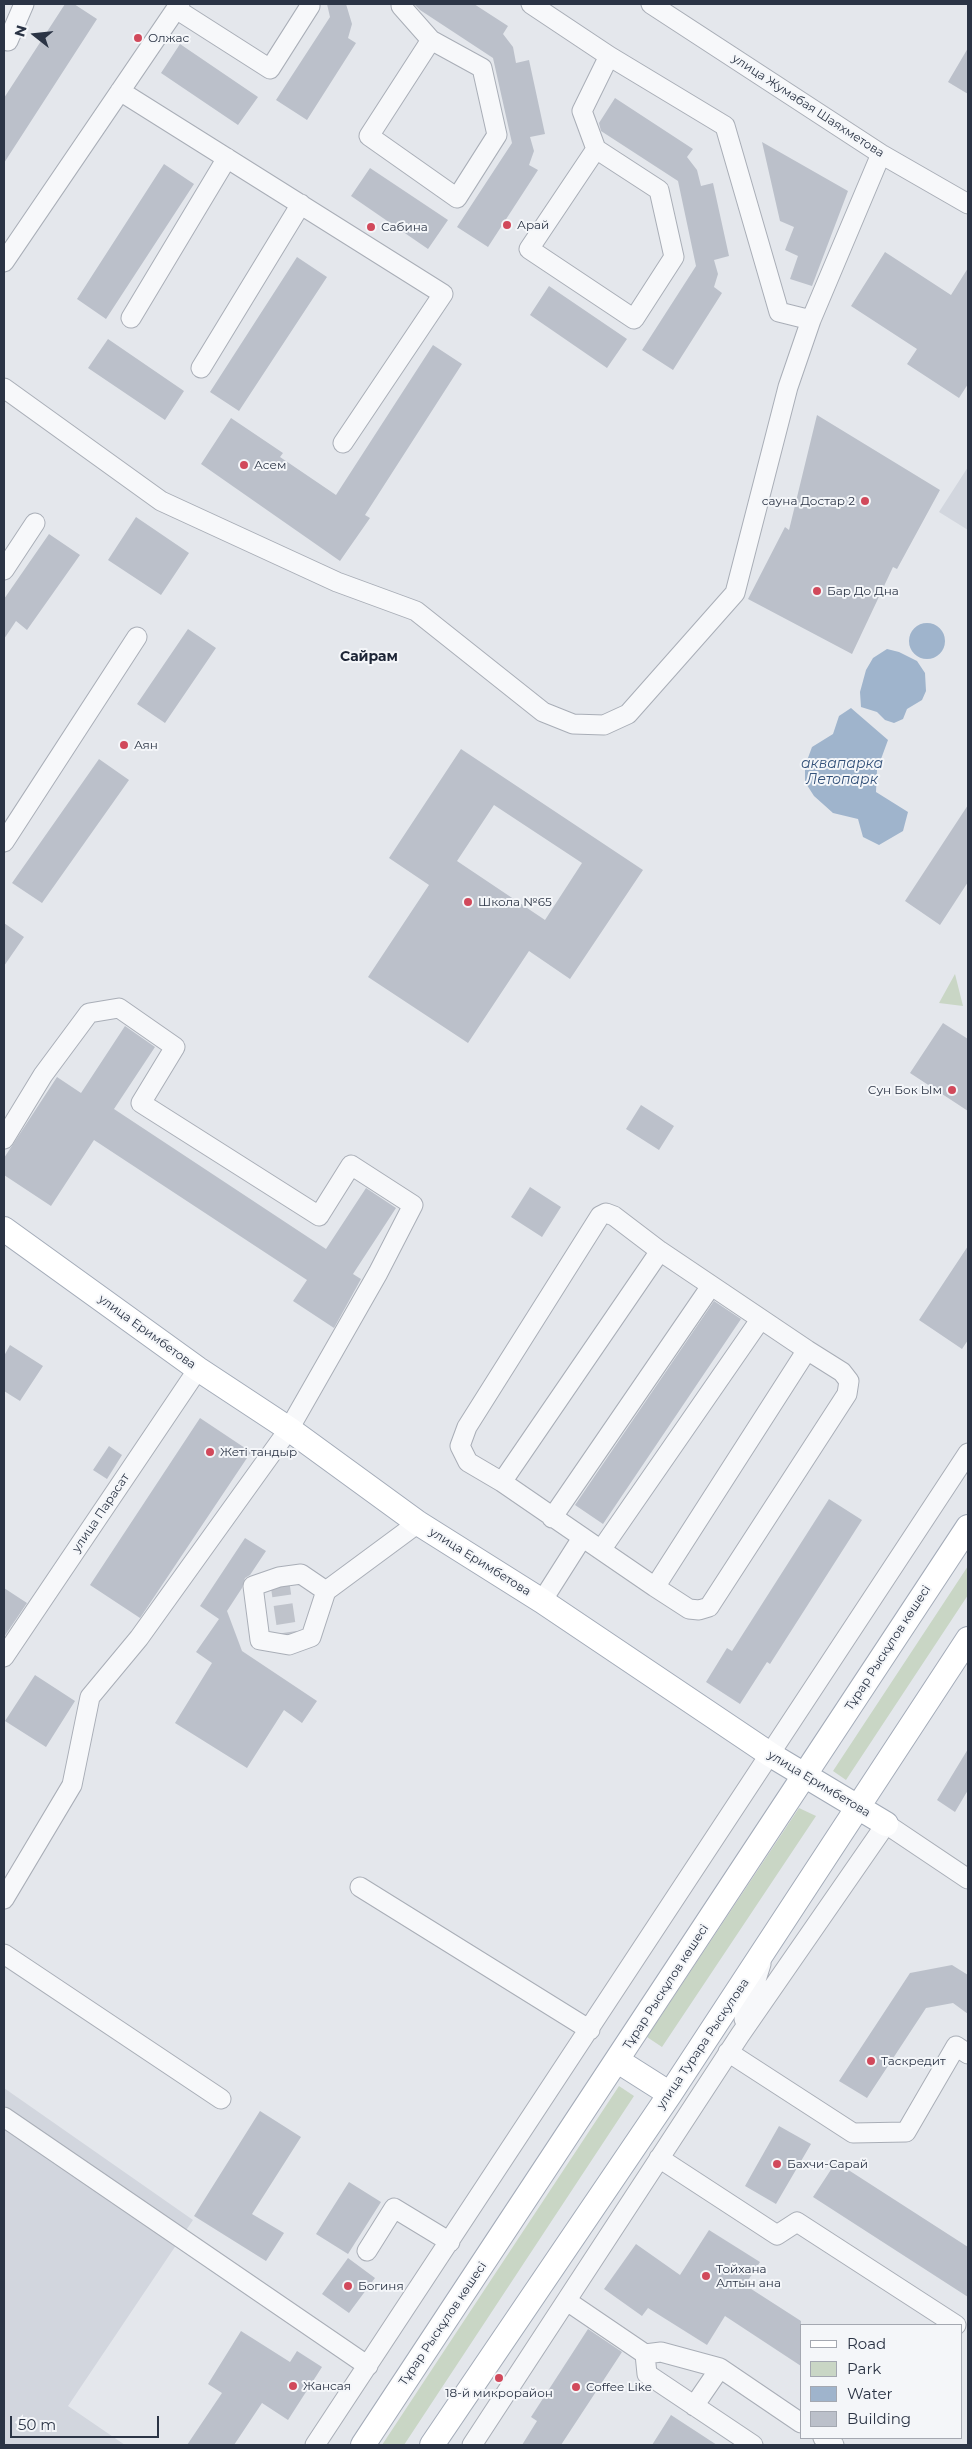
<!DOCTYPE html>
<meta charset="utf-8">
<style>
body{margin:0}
#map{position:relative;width:972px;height:2449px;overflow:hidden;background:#e4e7ec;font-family:Montserrat,sans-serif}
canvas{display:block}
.frame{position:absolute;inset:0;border:5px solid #2b3445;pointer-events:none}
.legend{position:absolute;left:800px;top:2324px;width:162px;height:115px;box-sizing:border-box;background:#f4f6f9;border:1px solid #a4a8b1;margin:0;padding:6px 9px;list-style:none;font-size:15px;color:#2b3445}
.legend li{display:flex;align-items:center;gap:10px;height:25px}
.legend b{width:25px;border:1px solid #a4a8b1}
.north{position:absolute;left:10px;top:10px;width:50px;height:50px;-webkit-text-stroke:4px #f4f6f9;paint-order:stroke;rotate:286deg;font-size:14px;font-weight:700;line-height:20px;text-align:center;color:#2b3445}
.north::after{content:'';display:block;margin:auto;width:18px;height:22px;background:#2b3445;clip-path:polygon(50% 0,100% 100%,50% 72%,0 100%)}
.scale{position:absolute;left:10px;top:2416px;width:149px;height:22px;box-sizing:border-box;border:2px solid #2b3445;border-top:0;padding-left:6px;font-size:15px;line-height:18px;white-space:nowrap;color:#2b3445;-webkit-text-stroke:4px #f4f6f9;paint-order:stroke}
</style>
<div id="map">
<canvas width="972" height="2449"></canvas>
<div class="frame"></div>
<ul class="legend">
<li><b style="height:6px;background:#fff"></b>Road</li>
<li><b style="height:14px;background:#c9d6c5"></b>Park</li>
<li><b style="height:14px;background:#9fb4cc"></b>Water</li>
<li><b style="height:14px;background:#bbc0ca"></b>Building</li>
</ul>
<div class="north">N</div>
<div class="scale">50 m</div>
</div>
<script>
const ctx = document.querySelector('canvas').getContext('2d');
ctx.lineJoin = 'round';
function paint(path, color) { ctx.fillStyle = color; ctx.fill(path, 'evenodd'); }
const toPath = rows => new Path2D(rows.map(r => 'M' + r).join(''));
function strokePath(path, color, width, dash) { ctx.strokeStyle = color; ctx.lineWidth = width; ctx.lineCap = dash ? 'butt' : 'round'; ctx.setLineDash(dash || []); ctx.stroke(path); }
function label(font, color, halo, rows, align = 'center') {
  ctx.font = font + ' Montserrat,sans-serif'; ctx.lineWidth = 4; ctx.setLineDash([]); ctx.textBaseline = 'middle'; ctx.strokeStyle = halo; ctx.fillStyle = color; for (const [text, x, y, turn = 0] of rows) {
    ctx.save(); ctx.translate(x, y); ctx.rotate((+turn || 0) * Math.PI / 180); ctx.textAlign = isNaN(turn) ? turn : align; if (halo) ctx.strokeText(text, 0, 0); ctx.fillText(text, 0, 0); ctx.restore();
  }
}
const built = toPath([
 [968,467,968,530,939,512],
 [4,2088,193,2220,68,2406,125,2445,4,2445]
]);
const green = toPath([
 [955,974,963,1006,939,1003],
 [968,1566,968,1595,846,1780,833,1771],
 [799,1808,816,1816,662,2047,647,2037],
 [619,2086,634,2096,404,2445,382,2445]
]);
const water = toPath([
 '909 641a18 18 0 1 1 36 0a18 18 0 1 1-36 0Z',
 [887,649,899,652,917,661,925,673,926,691,922,700,907,709,903,719,894,723,885,720,877,712,861,707,860,692,866,670,873,658],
 [851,708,888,740,877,770,876,792,908,812,903,831,879,845,863,837,858,819,833,813,814,796,805,782,805,766,812,747,833,734,839,716]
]);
const building = toPath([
 [65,4,74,4,97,19,4,163,4,98],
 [327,4,346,4,352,24,348,38,356,43,307,120,276,100,330,17],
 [414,4,474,4,508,26,503,34,513,47,516,63,529,60,545,134,530,137,534,151,529,165,538,170,488,247,457,227,512,143,493,58,420,10],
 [180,44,258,97,238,125,161,73],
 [968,48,968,94,948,82],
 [615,98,693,149,687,157,697,170,701,186,713,183,729,256,714,260,718,274,714,287,722,293,673,370,642,350,696,266,678,181,601,131,599,123],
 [762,142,848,191,812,286,790,279,798,256,785,250,794,227,780,221],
 [164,164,194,184,106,319,77,299],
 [370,168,448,220,428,249,351,196],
 [885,252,951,295,968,268,968,384,959,398,907,364,917,349,851,306],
 [297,257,327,277,239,411,210,392],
 [549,286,627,339,607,368,530,315],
 [108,339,184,391,165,420,88,368],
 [433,345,462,364,365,515,370,518,340,561,201,464,231,418,283,453,280,457,336,495],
 [817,415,940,490,897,569,893,567,852,654,748,599,785,527,789,530],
 [136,517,189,553,161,595,108,560],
 [49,534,80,555,27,630,16,621,4,639,4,599],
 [188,629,216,648,165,723,137,704],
 [461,749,643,870,570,979,529,951,468,1043,368,977,429,885,389,858],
 [494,805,582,863,545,920,457,861],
 [99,759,129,780,42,903,12,883],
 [968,805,968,882,940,925,905,901],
 [4,923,24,937,4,966],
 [943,1023,968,1039,968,1111,910,1073],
 [125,1026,155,1047,114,1109,326,1249,366,1188,396,1208,353,1274,361,1279,334,1328,293,1301,307,1280,94,1140,51,1206,4,1175,4,1158,57,1077,81,1093],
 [641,1105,674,1126,659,1150,626,1129],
 [530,1187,561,1207,542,1237,511,1217],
 [968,1246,968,1340,962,1349,919,1320],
 [714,1301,741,1319,603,1524,575,1505],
 [10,1345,43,1366,20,1401,4,1391,4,1356],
 [200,1418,251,1452,140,1618,90,1585],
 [109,1446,122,1455,107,1479,93,1470],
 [829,1499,862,1520,770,1664,767,1662,740,1704,706,1682,727,1648,732,1651],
 [245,1538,266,1551,250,1575,245,1578,242,1588,227,1611,242,1651,317,1701,302,1723,284,1710,247,1768,175,1723,212,1663,196,1652,219,1619,200,1606],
 [4,1588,27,1603,4,1637],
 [35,1675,75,1701,46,1747,5,1721],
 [968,1749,968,1790,955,1812,937,1800],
 [952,1965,968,1975,968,2014,953,2003,926,2008,867,2098,839,2081,910,1973],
 [260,2111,301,2137,252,2214,284,2233,266,2261,194,2216],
 [779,2126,811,2144,776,2204,745,2186],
 [836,2162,968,2247,968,2297,813,2197],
 [349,2182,381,2202,348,2254,316,2234],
 [709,2230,760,2262,745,2285,801,2321,801,2366,725,2316,707,2345,648,2308,642,2316,604,2289,636,2244,680,2275],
 [348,2258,375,2278,349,2313,322,2294],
 [588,2329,622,2352,561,2445,522,2445,537,2421,531,2417],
 [241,2331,290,2362,297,2351,322,2367,288,2420,262,2403,234,2445,187,2445,222,2393,208,2384],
 [671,2415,717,2445,652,2445]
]);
const minorTunnel = toPath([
 [279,1577,289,1645]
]);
const minor = toPath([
 [180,4,176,9,270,69,310,6,309,4],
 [403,4,401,6,431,40,482,68,497,135,457,198,369,136,431,40],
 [531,4,609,56,725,126,779,312,811,320],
 [651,4,881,154,968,204],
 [8,41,24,4],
 [120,91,443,294,343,443],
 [596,149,529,249,634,319,674,257,659,190,596,149,582,111,609,56],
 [4,262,176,9],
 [131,318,227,158],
 [201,368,301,204],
 [4,388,161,501,337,582,416,611,543,712,573,724,604,725,628,714,735,593,788,387,811,320,881,154],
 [4,570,35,523],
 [4,842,137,637],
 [4,1139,43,1075,89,1013,119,1008,175,1047,141,1103,319,1216,351,1165,413,1205,378,1273,289,1429,139,1638,90,1697,72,1785,4,1899],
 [760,1320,601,1550,502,1482,468,1462,460,1446,467,1427,600,1216,606,1213,614,1216,660,1251,807,1350],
 [502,1482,660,1251],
 [552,1518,711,1286],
 [601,1550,655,1587,689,1609,699,1610,709,1607,847,1394,849,1381,842,1372,807,1350,655,1587],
 [326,1591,301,1574,279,1577,253,1586,260,1640,289,1645,311,1637,326,1591,418,1523],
 [542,1601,582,1538],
 [4,1657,198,1369],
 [360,1887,590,2030],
 [4,1954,221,2099],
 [744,2019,761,1964],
 [728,2052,853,2133,906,2132,956,2046,968,2054],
 [4,2117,368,2366],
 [659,2158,777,2235,797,2222,956,2325],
 [367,2251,394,2208,450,2242],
 [567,2301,645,2354,647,2374,753,2445],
 [645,2354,661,2352,720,2368],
 [694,2406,720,2368,801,2423],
 [823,2438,834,2445],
 [315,2445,968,1453],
 [472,2445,740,2035,886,1824,968,1879]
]);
const major = toPath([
 [4,1229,198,1369,289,1429,418,1523,542,1601,771,1755,886,1824],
 [618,2061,670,2094],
 [363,2445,968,1527],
 [432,2445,670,2094,968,1639]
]);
const markers = [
 [138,38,5,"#d1495b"],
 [507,225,5,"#d1495b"],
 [371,227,5,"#d1495b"],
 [244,465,5,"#d1495b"],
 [865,501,5,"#d1495b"],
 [817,591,5,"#d1495b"],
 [124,745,5,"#d1495b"],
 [468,902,5,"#d1495b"],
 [952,1090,5,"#d1495b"],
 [210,1452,5,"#d1495b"],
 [871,2061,5,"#d1495b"],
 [777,2164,5,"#d1495b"],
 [706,2276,5,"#d1495b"],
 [348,2286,5,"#d1495b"],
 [499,2378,5,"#d1495b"],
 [293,2386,5,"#d1495b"],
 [576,2387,5,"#d1495b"]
];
const poiNames = [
 ["Олжас",148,38],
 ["Арай",517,225],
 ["Сабина",381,227],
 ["Асем",254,465],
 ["сауна Достар 2",855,501,"right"],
 ["Бар До Дна",827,591],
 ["Аян",134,745],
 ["Школа №65",478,902],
 ["Сун Бок Ым",942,1090,"right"],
 ["Жеті тандыр",220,1452],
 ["Таскредит",881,2061],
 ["Бахчи-Сарай",787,2164],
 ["Тойхана",716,2269],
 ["Алтын ана",716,2283],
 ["Богиня",358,2286],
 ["Жансая",303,2386],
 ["Coffee Like",586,2387],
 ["18-й микрорайон",499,2393,"center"]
];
const streetNames = [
 ["улица Жумабая Шаяхметова",808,106,33],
 ["улица Еримбетова",147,1332,36],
 ["улица Парасат",101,1513,-56],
 ["улица Еримбетова",480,1562,32],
 ["Тұрар Рыскұлов көшесі",888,1648,-57],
 ["улица Еримбетова",819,1784,31],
 ["Тұрар Рыскұлов көшесі",666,1987,-57],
 ["улица Турара Рыскулова",703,2044,-56],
 ["Тұрар Рыскұлов көшесі",443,2324,-56]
];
const neighbourhoodNames = [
 ["Сайрам",369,657]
];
const waterNames = [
 ["аквапарка",842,764],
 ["Летопарк",842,780]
];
paint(built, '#d2d6de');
paint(green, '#c9d6c5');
paint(water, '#9fb4cc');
paint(building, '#bbc0ca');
strokePath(minorTunnel, '#bfc3cb', 19, [19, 9]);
strokePath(minor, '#a9aeb7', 21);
strokePath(major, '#a3abb8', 26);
strokePath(minor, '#f7f8fa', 19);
strokePath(major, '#fff', 24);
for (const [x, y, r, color] of markers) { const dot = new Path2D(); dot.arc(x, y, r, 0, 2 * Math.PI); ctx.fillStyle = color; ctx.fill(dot); strokePath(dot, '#f4f6f9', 2); }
label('12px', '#2b3445', '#f4f6f9', poiNames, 'left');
label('12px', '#2b3445', '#f4f6f9', streetNames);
label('bold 14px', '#1d2536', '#f4f6f9', neighbourhoodNames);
label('italic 14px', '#34527a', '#f4f6f9', waterNames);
</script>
